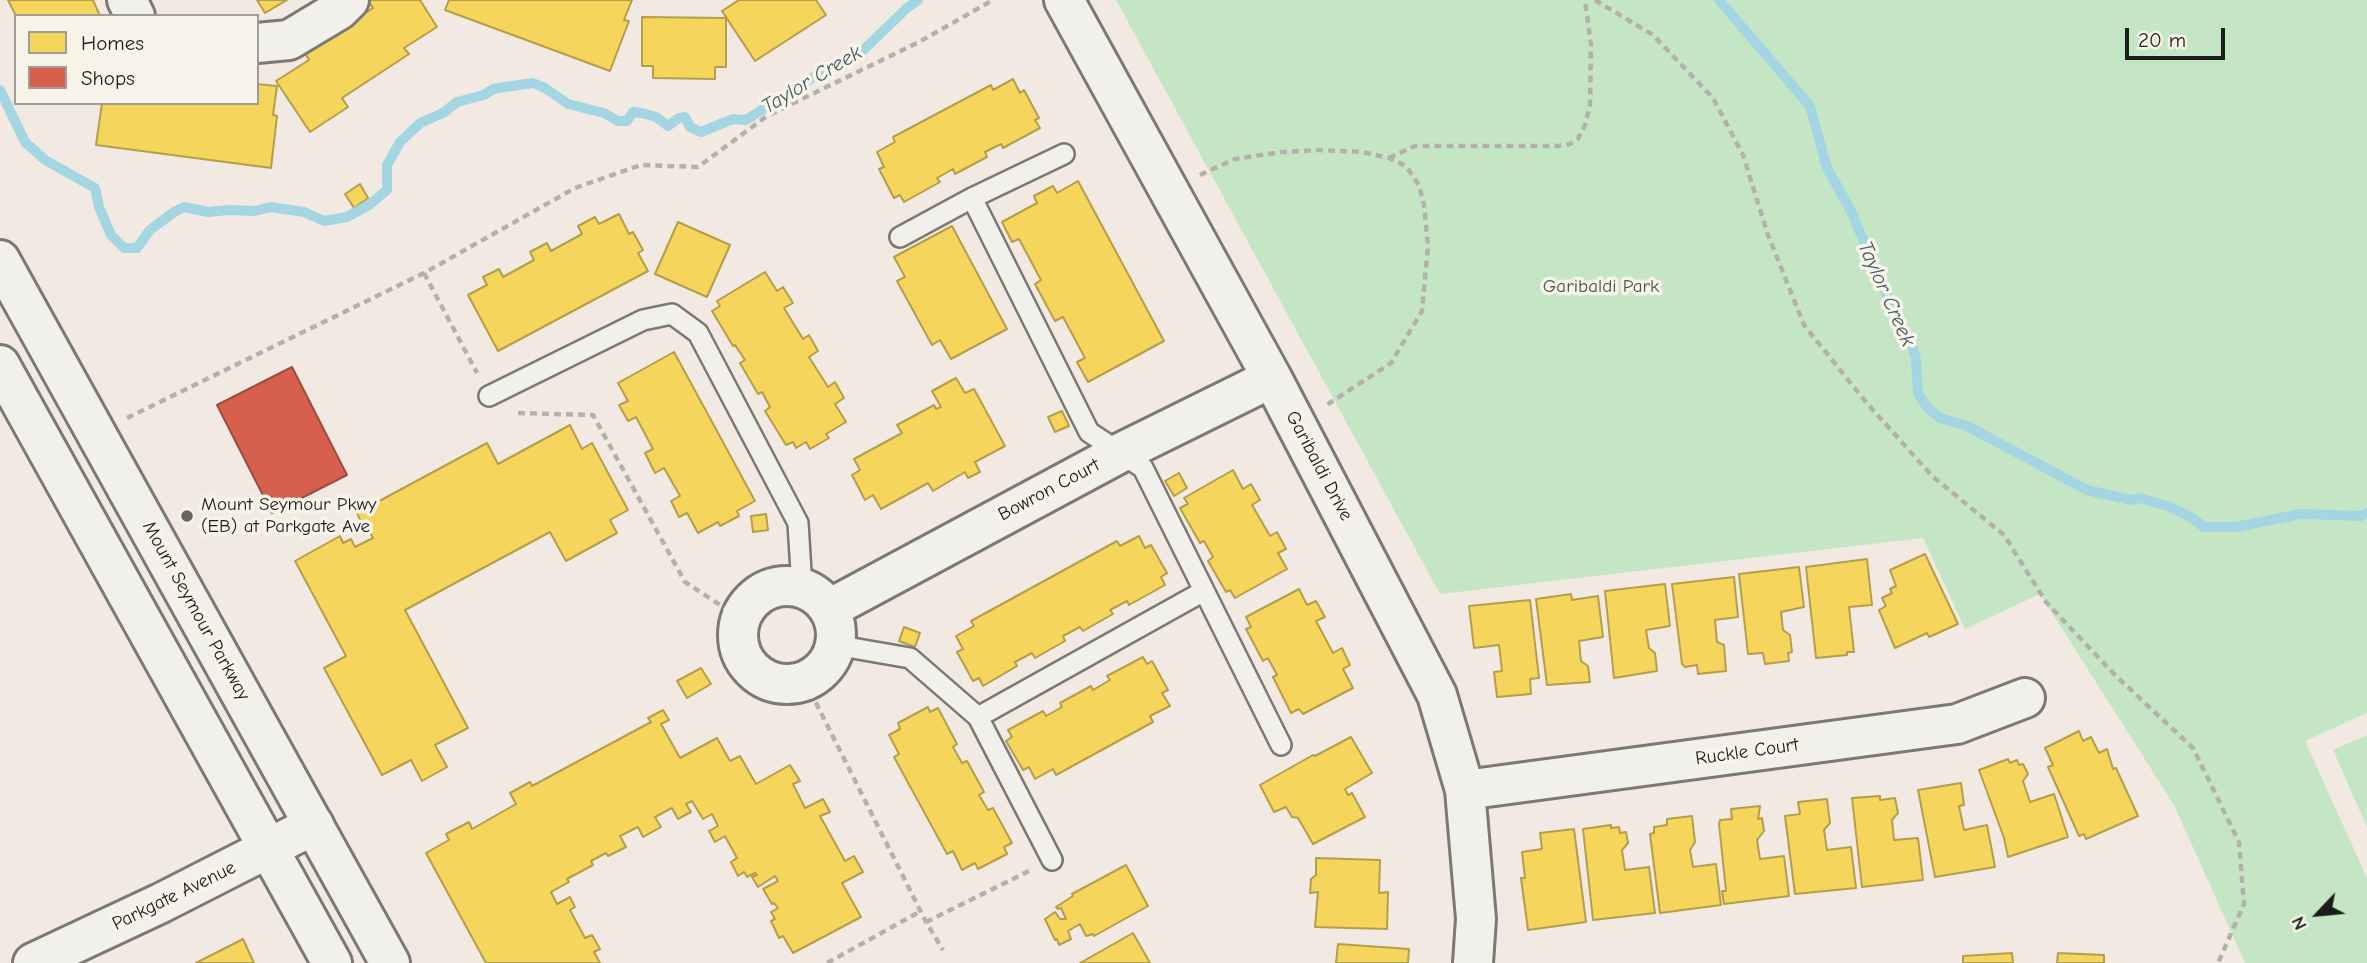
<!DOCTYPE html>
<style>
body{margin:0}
#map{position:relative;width:2367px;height:963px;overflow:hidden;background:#f2eae2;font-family:"Comic Neue",sans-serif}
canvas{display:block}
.legend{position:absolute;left:14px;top:14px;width:245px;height:91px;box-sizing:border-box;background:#f7f3e8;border:2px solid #9f9d96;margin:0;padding:9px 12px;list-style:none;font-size:21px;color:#1c1c1c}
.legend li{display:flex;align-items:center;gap:14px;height:35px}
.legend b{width:35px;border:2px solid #9f9d96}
.north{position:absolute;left:2283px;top:879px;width:70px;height:70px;-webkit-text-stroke:5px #f7f3e8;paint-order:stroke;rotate:244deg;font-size:19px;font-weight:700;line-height:28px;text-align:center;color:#1c1c1c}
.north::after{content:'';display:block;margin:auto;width:24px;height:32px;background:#1c1c1c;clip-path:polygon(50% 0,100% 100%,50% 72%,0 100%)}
.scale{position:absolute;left:2125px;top:28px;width:100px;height:32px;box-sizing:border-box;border:4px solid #1c1c1c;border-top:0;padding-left:9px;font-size:21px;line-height:24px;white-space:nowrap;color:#1c1c1c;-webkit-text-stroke:5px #f7f3e8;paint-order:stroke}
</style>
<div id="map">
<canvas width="2367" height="963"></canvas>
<ul class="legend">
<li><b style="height:19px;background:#f6d55c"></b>Homes</li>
<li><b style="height:19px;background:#d6604d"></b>Shops</li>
</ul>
<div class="north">N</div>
<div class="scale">20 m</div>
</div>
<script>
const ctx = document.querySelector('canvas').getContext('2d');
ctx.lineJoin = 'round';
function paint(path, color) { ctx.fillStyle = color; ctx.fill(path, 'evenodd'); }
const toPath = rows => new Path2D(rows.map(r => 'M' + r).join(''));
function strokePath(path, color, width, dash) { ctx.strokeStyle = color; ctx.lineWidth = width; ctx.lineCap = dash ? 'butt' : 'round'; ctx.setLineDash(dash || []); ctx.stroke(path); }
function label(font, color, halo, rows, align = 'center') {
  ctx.font = font + ' "Comic Neue",sans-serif'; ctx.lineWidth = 7; ctx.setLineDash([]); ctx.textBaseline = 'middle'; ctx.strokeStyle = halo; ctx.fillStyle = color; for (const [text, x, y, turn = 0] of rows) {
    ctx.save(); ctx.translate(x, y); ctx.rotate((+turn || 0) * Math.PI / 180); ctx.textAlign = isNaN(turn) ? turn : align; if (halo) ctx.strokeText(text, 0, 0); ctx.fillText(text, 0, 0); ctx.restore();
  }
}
const green = toPath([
 [1116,0,2367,0,2367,713,2305,741,2367,878,2367,963,2245,963,2174,805,2040,594,1965,629,1923,538,1440,594],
 [2367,735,2367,827,2333,750]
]);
const homes = toPath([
 [8,0,93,0,100,16,16,16,8,0],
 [257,0,287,0,265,13,257,0],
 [368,0,420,0,437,27,404,48,409,54,342,98,348,107,310,132,276,81,309,60,305,53,373,8,368,0],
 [449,0,632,0,624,20,629,21,610,71,445,10,449,0],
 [739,0,816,0,826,15,755,61,722,11,739,0],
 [642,17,726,18,726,67,715,67,715,79,653,78,653,66,642,66,642,17],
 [1013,79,1020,93,1024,90,1039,118,1035,120,1040,128,1003,148,1001,144,985,152,987,157,955,174,953,169,937,178,940,182,904,202,900,195,894,198,879,169,884,167,877,152,895,142,893,137,991,85,993,90,1013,79],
 [257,84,277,86,273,115,277,116,271,168,96,145,102,103,257,103,257,84],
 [1078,181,1164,341,1088,382,1077,362,1085,358,1063,317,1055,321,1035,284,1041,280,1019,239,1012,242,1002,222,1037,203,1034,196,1053,186,1057,193,1078,181],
 [360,184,368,198,354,208,345,194,360,184],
 [619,214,629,234,633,232,643,250,638,253,648,271,498,351,468,295,487,285,483,277,499,269,503,277,534,260,530,252,547,243,551,251,582,234,578,226,595,217,599,224,619,214],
 [678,222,730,245,707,297,655,274,678,222],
 [952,226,1007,329,951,359,940,340,932,345,897,281,905,277,894,257,952,226],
 [765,272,777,291,783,287,793,303,784,308,803,339,809,335,818,351,809,357,828,387,835,382,844,398,835,404,846,422,826,434,829,438,810,449,806,442,796,448,793,442,786,445,765,411,770,407,762,392,758,394,740,363,745,360,735,345,733,346,712,311,720,306,717,301,765,272],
 [674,352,755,501,737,511,739,516,720,526,718,522,698,533,687,513,679,517,671,501,680,496,664,468,655,473,645,453,653,449,636,417,628,421,619,405,628,401,618,383,674,352],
 [956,378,965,393,974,389,1005,446,975,462,980,472,968,478,965,472,933,491,928,483,881,509,873,495,865,500,852,475,860,470,854,459,902,433,897,425,934,405,936,409,941,407,932,391,956,378],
 [1062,411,1069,426,1055,432,1048,417,1062,411],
 [570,425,582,449,592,443,628,510,610,520,617,533,566,561,550,532,405,610,468,728,435,745,447,767,422,781,411,760,382,775,324,668,346,656,295,561,340,536,343,543,351,539,355,547,373,538,365,522,362,524,357,513,487,443,498,464,570,425],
 [1233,470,1243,489,1251,484,1260,500,1252,505,1270,536,1277,532,1286,549,1278,553,1287,569,1235,598,1230,590,1226,592,1208,561,1213,557,1204,541,1200,543,1180,508,1188,504,1184,498,1233,470],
 [1179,473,1187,488,1174,496,1165,481,1179,473],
 [766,514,768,530,753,532,751,516,766,514],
 [1139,536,1145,548,1151,545,1167,573,1161,577,1165,585,1129,605,1127,601,1110,610,1113,614,1083,631,1080,627,1063,636,1065,641,1035,658,1032,653,1015,662,1017,666,983,686,979,678,973,681,957,652,963,649,956,636,974,626,971,621,1117,541,1120,546,1139,536],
 [1925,554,1958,624,1929,637,1927,633,1895,648,1879,610,1886,606,1882,598,1892,593,1890,589,1896,586,1890,570,1925,554],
 [1867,559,1872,605,1849,607,1854,652,1847,652,1847,655,1816,658,1806,567,1867,559],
 [1799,567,1804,607,1781,612,1783,630,1790,635,1792,652,1788,653,1789,661,1765,664,1763,653,1748,654,1739,574,1799,567],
 [1734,577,1738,617,1715,620,1717,642,1724,645,1726,671,1698,674,1697,665,1685,667,1682,664,1672,584,1734,577],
 [1665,584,1670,626,1646,630,1649,648,1655,653,1657,671,1614,678,1605,591,1665,584],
 [1299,589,1307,605,1316,601,1325,617,1316,621,1333,653,1342,648,1350,665,1343,669,1353,688,1303,714,1299,709,1291,713,1273,677,1277,675,1268,658,1263,661,1246,629,1251,627,1246,617,1299,589],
 [1571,594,1572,600,1598,596,1603,637,1579,641,1581,661,1588,666,1590,682,1547,685,1536,599,1571,594],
 [1530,600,1539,678,1530,679,1531,694,1497,697,1494,672,1502,671,1499,645,1474,648,1469,606,1530,600],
 [904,627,920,633,915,647,899,641,904,627],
 [1143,657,1147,664,1152,661,1168,690,1162,693,1170,706,1150,716,1153,722,1056,775,1053,769,1035,779,1029,767,1023,770,1006,741,1012,737,1008,730,1043,711,1046,716,1062,707,1060,703,1091,686,1093,690,1110,680,1107,676,1143,657],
 [701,668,711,684,687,698,677,681,701,668],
 [928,707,930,712,938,708,957,744,953,747,962,763,967,761,984,792,979,795,988,810,993,808,1012,843,1004,847,1007,854,978,869,975,863,962,870,953,851,947,854,894,757,899,754,889,735,900,729,898,723,928,707],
 [663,710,669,720,661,724,680,758,717,738,730,761,740,756,756,784,790,765,800,781,793,784,805,808,823,799,830,812,820,816,845,861,854,856,863,872,842,883,861,917,793,953,783,936,779,938,771,921,775,919,771,912,778,908,774,903,772,904,763,889,778,881,775,876,758,887,752,877,757,875,755,873,747,877,744,872,738,876,731,862,737,858,726,838,725,836,715,842,709,831,718,826,712,814,703,819,692,801,686,804,691,812,678,819,672,808,655,817,661,827,643,837,638,827,620,836,626,847,608,856,606,853,591,861,593,865,567,879,569,882,551,892,557,904,570,897,575,907,570,910,585,938,592,935,600,949,594,952,600,963,486,963,426,853,449,840,446,834,469,822,472,829,516,804,510,793,530,782,532,786,651,722,648,718,663,710],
 [2079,731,2083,741,2091,737,2099,753,2107,749,2113,769,2116,768,2138,816,2086,839,2084,834,2079,836,2048,767,2053,765,2045,748,2079,731],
 [1351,737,1372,773,1345,789,1348,795,1352,793,1365,817,1313,844,1298,818,1292,817,1286,807,1274,812,1260,785,1313,755,1315,756,1351,737],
 [2008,759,2010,763,2017,760,2019,765,2023,764,2028,774,2023,781,2030,802,2054,794,2068,837,2008,857,2004,838,1979,770,2008,759],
 [1961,783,1964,805,1959,806,1964,830,1987,825,1995,867,1935,877,1918,790,1961,783],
 [1880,796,1880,800,1895,798,1898,813,1892,820,1894,840,1918,838,1923,880,1862,887,1852,798,1880,796],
 [1827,799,1830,823,1824,830,1827,850,1851,847,1856,888,1795,894,1785,816,1800,814,1798,802,1827,799],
 [1760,806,1758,819,1762,818,1764,831,1757,840,1760,859,1784,856,1789,896,1724,904,1722,891,1726,891,1719,824,1720,820,1732,819,1731,809,1760,806],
 [1692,816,1695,842,1690,850,1693,867,1716,864,1721,905,1660,913,1650,834,1654,833,1654,827,1667,825,1667,819,1692,816],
 [1611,825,1611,828,1619,827,1620,833,1626,832,1628,843,1622,850,1625,870,1649,867,1655,913,1593,920,1583,829,1611,825],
 [1574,829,1586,922,1528,930,1521,878,1525,878,1522,852,1542,849,1540,833,1574,829],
 [1316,858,1380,860,1379,893,1388,892,1387,929,1315,927,1318,892,1310,893,1311,879,1316,875,1316,858],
 [1126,865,1148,906,1094,936,1093,934,1086,936,1080,924,1068,931,1071,939,1059,945,1057,939,1055,940,1045,919,1055,912,1060,919,1066,919,1061,908,1058,909,1056,907,1073,896,1072,894,1126,865],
 [1133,933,1150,963,1080,963,1133,933],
 [243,939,254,963,196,963,243,939],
 [1338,944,1409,949,1408,963,1336,963,1338,944],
 [2012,953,2013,963,1963,963,1963,956,2012,953],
 [2058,953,2104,955,2104,963,2057,963,2058,953]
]);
const shops = toPath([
 [292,367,347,475,272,513,217,405,292,367]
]);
const stream = toPath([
 [1719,0,1810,106,1827,168,1851,211,1902,331,1912,345,1916,360,1918,393,1927,407,1940,418,1965,425,2087,490,2131,500,2139,498,2168,506,2191,517,2204,527,2236,527,2301,514,2361,516,2367,513],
 [0,90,25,142,45,160,95,188,99,207,111,235,124,248,137,248,150,230,174,212,184,207,208,212,228,210,255,211,270,207,304,212,324,221,347,217,369,205,387,190,387,165,400,142,420,123,443,113,457,102,484,95,493,89,505,87,533,83,545,88,568,104,604,113,618,121,627,121,633,112,642,113,656,117,668,126,679,118,685,117,690,127,701,132,733,119,746,120,815,76,852,61,907,8,918,0]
]);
const path = toPath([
 [1595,0,1653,35,1713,98,1743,155,1768,235,1804,325,1865,401,1932,476,2004,535,2046,602,2115,675,2193,748,2239,842,2244,904,2218,963],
 [1389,158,1415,146,1559,146,1570,144,1578,139,1585,125,1590,105,1591,45,1585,0],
 [1200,175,1235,159,1282,152,1318,150,1362,152,1389,158,1406,166,1419,185,1424,205,1428,246,1422,311,1391,363,1325,406],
 [424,273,477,373],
 [518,413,593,415,685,582,740,618],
 [127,418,424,273,575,188,641,165,698,167,767,116,919,42,993,0],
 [805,681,926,922,943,950],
 [926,922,1029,871],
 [827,963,921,911]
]);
const service = toPath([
 [972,198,1089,432,1143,468,1281,745],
 [900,237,972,198,1064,154],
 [489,396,643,320,672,314,698,333,798,523,802,588],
 [835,645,910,658,978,717,1052,860],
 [978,717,1204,591]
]);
const minor = toPath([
 [127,0,135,16],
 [1064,0,1272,378,1437,695,1465,790,1476,919,1473,963],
 [257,43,289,40,339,10,349,0],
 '738 635a49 49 0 1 1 98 0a49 49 0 1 1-98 0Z',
 [829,609,1120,453,1272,378],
 [1465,790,1957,724,2025,698],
 [33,963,161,903,314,825]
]);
const secondary = toPath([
 [0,260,390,963],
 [0,365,332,963]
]);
const markers = [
 [187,516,7,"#676461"]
];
const parkNames = [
 ["Garibaldi Park",1601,287]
];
const streetNames = [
 ["Garibaldi Drive",1319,466,62],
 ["Bowron Court",1049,490,-28],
 ["Mount Seymour Parkway",196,611,61],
 ["Ruckle Court",1747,752,-8],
 ["Parkgate Avenue",174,896,-26]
];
const poiNames = [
 ["Mount Seymour Pkwy",201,505],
 ["(EB) at Parkgate Ave",201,527]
];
const waterNames = [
 ["Taylor Creek",812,80,-31],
 ["Taylor Creek",1886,294,66]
];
paint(green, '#c4e6c5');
paint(homes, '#f6d55c');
strokePath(homes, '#b59e49', 2);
paint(shops, '#d6604d');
strokePath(shops, '#9e4c3e', 2);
strokePath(stream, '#a4d5e3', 10);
strokePath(service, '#7c7975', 24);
strokePath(minor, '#7c7975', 44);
strokePath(secondary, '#7c7975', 44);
strokePath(path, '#b4b1ad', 4.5, [7, 5]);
strokePath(service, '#f2f0eb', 19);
strokePath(minor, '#f2f0eb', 38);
strokePath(secondary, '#f2f0eb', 38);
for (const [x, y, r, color] of markers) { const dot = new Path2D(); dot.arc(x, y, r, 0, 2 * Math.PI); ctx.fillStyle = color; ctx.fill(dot); strokePath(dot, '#f7f3e8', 2.5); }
label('19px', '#435748', '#f7f3e8', parkNames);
label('19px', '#1c1c1c', '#f7f3e8', streetNames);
label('19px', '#1c1c1c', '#f7f3e8', poiNames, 'left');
label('italic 21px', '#405a62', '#f7f3e8', waterNames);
</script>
